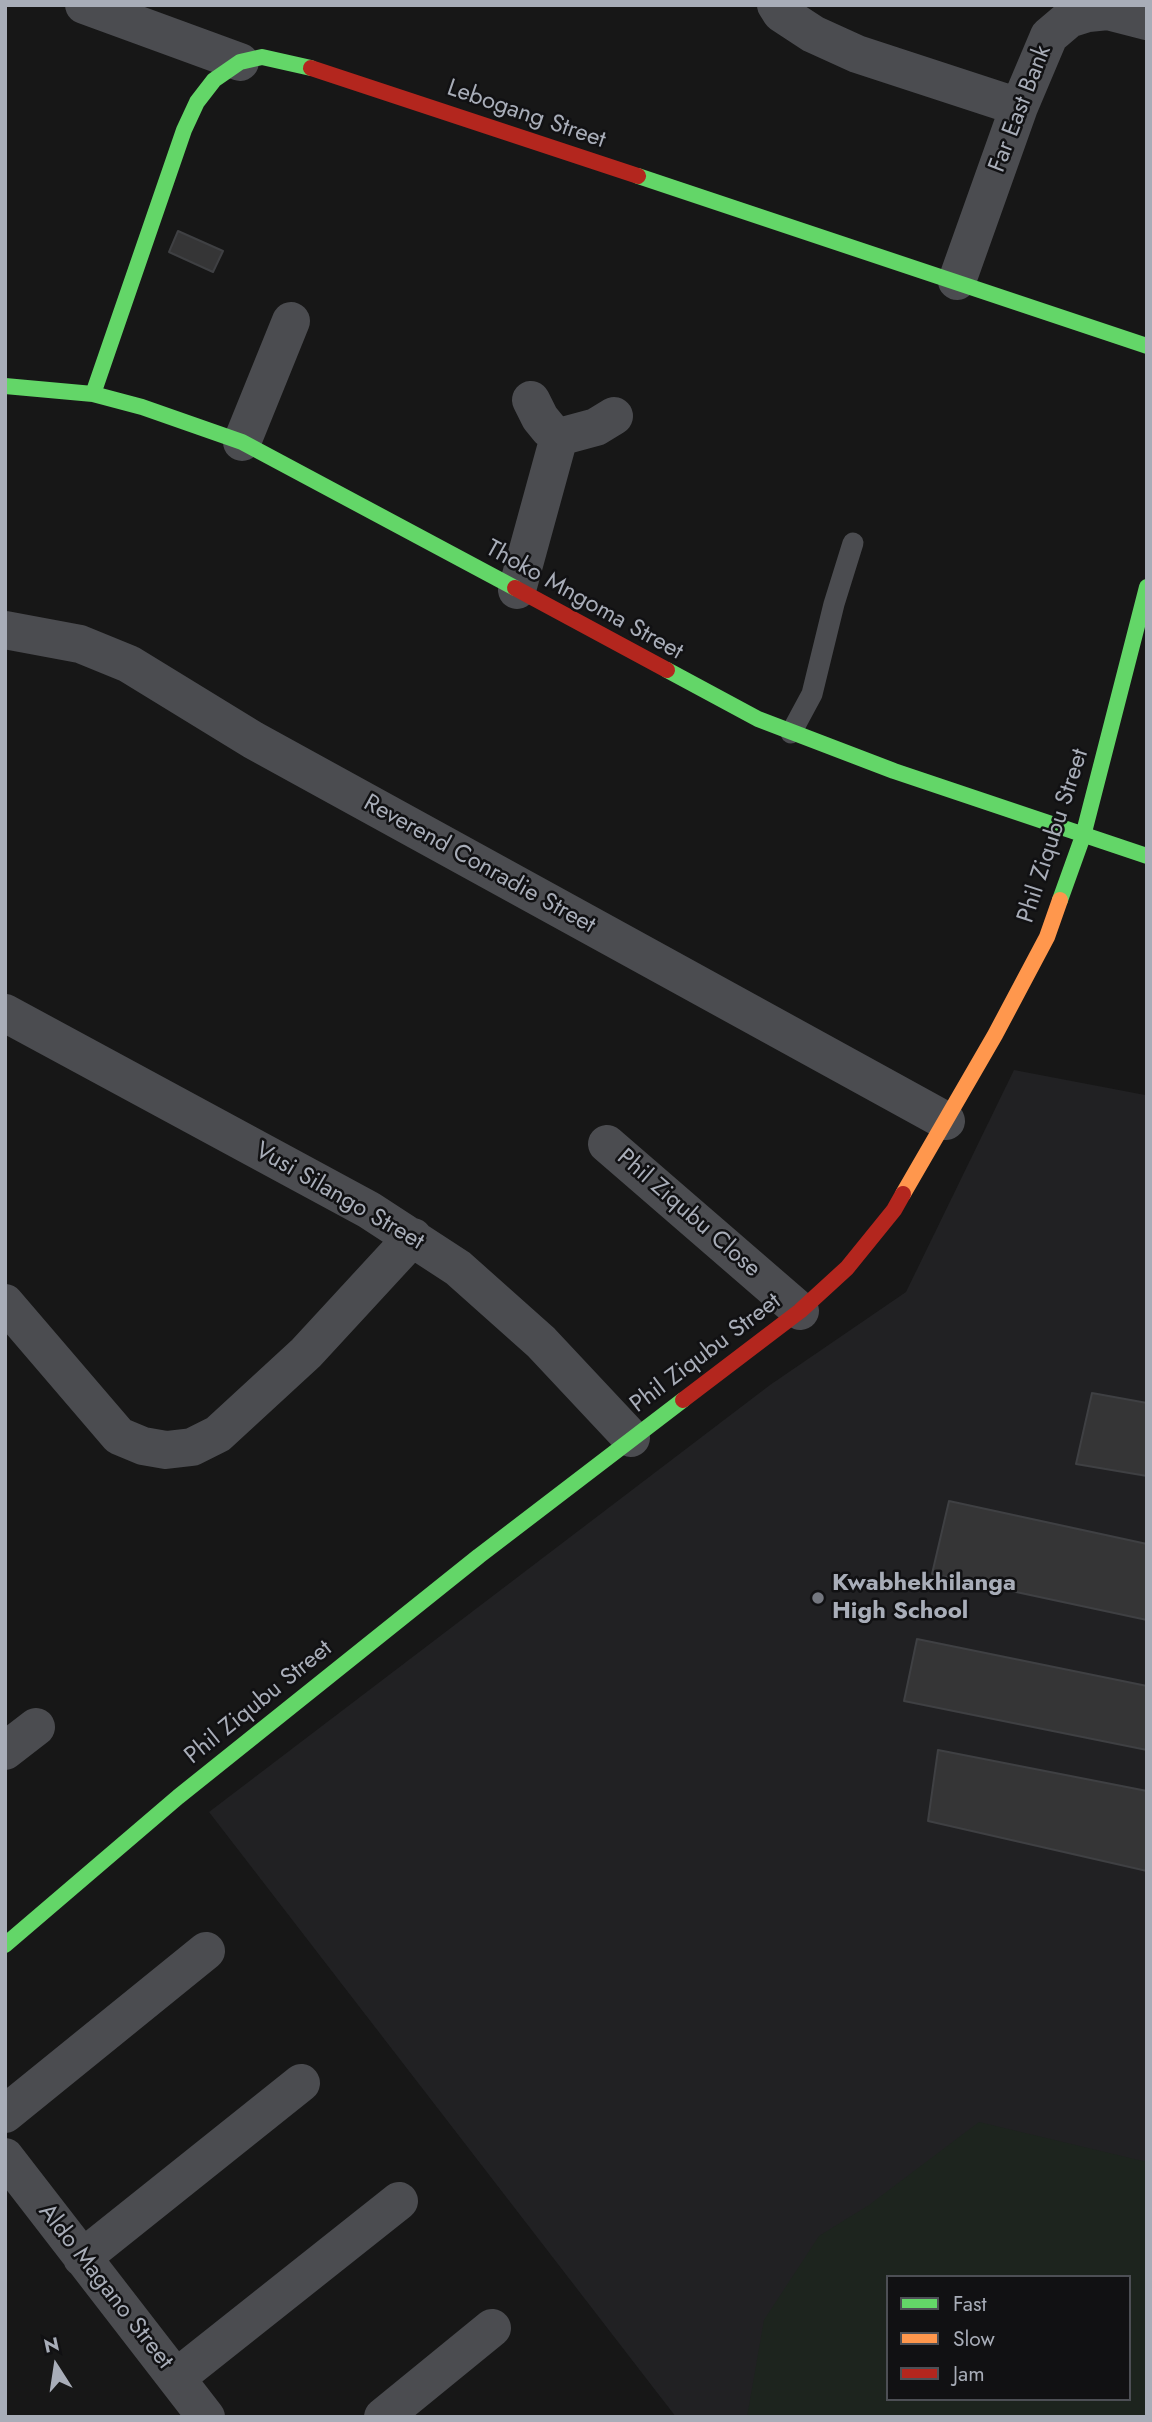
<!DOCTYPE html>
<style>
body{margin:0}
#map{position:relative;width:1152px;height:2422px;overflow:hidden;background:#171717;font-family:Jost,sans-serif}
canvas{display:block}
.frame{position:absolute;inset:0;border:7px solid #a8adb8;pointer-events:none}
.legend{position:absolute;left:886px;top:2275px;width:245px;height:126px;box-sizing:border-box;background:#111113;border:2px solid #4d4f55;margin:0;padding:9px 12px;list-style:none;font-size:21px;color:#a8adb8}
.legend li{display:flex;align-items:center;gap:14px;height:35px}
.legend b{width:35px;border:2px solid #4d4f55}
.north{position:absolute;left:21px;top:2331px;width:70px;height:70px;-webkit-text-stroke:5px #111113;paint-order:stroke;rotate:348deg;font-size:19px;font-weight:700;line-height:28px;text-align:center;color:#a8adb8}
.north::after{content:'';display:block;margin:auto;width:24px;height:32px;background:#a8adb8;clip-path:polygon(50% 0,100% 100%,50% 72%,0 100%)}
</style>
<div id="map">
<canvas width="1152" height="2422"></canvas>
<div class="frame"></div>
<ul class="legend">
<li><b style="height:9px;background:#63d668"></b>Fast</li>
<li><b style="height:9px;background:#ff974d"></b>Slow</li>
<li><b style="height:9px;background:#b3261e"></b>Jam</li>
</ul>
<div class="north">N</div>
</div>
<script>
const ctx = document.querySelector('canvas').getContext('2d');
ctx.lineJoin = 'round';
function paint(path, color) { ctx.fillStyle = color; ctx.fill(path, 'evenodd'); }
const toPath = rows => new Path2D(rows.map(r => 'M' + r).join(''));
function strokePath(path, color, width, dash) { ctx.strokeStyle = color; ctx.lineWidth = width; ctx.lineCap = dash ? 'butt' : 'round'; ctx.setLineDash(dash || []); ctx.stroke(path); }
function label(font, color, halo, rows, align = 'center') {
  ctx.font = font + ' Jost,sans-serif'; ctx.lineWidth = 5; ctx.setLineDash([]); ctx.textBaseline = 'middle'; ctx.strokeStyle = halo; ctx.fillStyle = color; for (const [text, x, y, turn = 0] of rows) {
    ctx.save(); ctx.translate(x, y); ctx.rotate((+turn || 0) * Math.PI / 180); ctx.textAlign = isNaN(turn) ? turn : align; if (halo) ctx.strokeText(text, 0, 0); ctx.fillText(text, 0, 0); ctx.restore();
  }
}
const built = toPath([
 [1014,1070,1145,1095,1147,1097,1147,2417,676,2417,209,1812,770,1385,906,1292],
 [888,2277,1129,2277,1129,2399,888,2399]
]);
const green = toPath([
 [979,2122,1147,2162,1147,2417,747,2417,764,2320,819,2236,869,2205],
 [888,2277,1129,2277,1129,2399,888,2399]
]);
const building = toPath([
 [178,231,223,251,213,272,169,252,178,231],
 [1092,1393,1147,1403,1147,1476,1076,1464,1092,1393],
 [949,1501,1147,1544,1147,1620,932,1574,949,1501],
 [917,1639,1147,1686,1147,1750,904,1701,917,1639],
 [938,1750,1147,1791,1147,1871,928,1821,938,1750]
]);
const lane = toPath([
 [791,733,812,694,834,604,853,543]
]);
const street = toPath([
 [84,5,240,62],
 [776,5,781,13,813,34,857,54,1019,107],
 [957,281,1019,107,1049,36,1069,19,1088,13,1108,11,1147,21],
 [531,400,540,418,549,429,559,437],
 [559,437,596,427,614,416],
 [242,442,291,321],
 [517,590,559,437],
 [5,630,80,644,129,664,253,740,946,1121],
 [5,1013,369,1210,458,1268,541,1342,631,1438],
 [607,1144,800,1311],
 [5,1303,119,1436,143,1446,166,1450,192,1447,218,1434,306,1353,413,1237],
 [5,1751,36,1727],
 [5,2114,206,1951],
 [5,2157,206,2417],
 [82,2258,301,2083],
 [176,2378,399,2201],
 [383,2417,492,2328]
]);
const fast = toPath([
 [638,176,1147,346],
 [5,386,93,394,142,407,242,442,515,588],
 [93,394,184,130,197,102,214,80,240,62,262,57,311,68],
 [667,670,758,719,894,771,1147,856],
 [1060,900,1083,836,1147,587],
 [5,1945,178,1797,479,1556,683,1400]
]);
const slow = toPath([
 [903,1194,995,1035,1047,937,1060,900]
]);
const jam = toPath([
 [311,68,638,176],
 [515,588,667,670],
 [683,1400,800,1311,847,1268,894,1210,903,1194]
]);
const markers = [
 [818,1598,7,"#757880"]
];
const streetNames = [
 ["Far East Bank",1021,109,-69],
 ["Lebogang Street",526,115,19],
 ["Thoko Mngoma Street",584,601,29],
 ["Phil Ziqubu Street",1054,836,-72],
 ["Reverend Conradie Street",479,865,29],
 ["Vusi Silango Street",339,1197,30],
 ["Phil Ziqubu Close",688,1214,41],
 ["Phil Ziqubu Street",706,1354,-37],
 ["Phil Ziqubu Street",259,1703,-39],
 ["Aldo Magano Street",105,2287,52]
];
const poiNames = [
 ["Kwabhekhilanga",832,1584],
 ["High School",832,1612]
];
paint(built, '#212123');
paint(green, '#1d241e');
paint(building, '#353536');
strokePath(building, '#3f4043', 2);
strokePath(lane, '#4b4c50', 21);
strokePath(street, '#4b4c50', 38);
strokePath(fast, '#63d668', 16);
strokePath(slow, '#ff974d', 16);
strokePath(jam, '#b3261e', 16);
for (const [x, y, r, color] of markers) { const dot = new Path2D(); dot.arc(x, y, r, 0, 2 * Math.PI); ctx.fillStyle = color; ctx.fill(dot); strokePath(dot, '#111113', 2.5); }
label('24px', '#a8adb8', '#111113', streetNames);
label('bold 24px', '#a8adb8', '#111113', poiNames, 'left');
</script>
